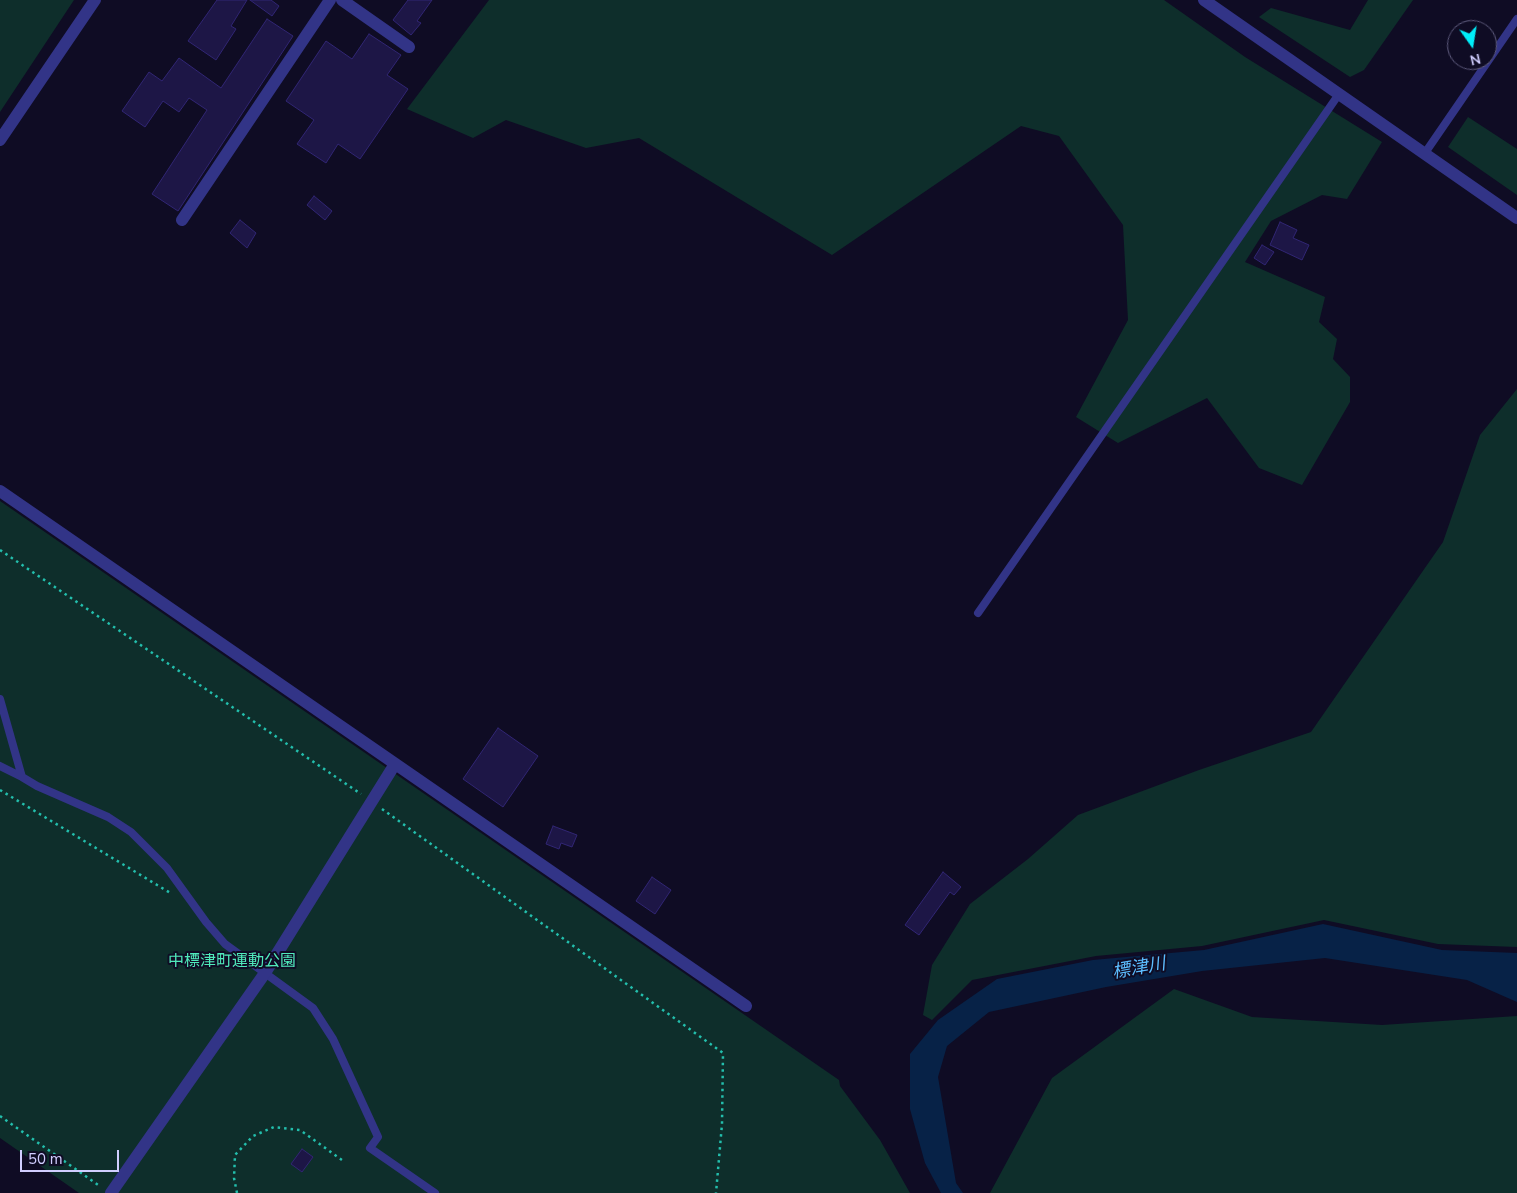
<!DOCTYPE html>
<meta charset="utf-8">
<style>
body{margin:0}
#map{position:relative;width:1517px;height:1193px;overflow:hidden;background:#0f0c24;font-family:"Nunito Sans",sans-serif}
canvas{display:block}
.north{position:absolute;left:1447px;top:20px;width:50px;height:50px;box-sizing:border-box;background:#0f0c24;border:1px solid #5d5a7c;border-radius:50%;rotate:167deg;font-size:14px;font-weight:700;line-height:20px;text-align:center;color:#d1ceff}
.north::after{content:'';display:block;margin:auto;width:18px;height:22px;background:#00eef9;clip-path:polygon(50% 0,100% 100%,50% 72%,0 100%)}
.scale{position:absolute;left:20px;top:1150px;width:99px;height:22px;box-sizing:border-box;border:2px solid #d1ceff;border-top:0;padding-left:6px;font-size:15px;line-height:18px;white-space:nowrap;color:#d1ceff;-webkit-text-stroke:4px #0f0c24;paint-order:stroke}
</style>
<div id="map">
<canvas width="1517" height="1193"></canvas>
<div class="north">N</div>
<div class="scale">50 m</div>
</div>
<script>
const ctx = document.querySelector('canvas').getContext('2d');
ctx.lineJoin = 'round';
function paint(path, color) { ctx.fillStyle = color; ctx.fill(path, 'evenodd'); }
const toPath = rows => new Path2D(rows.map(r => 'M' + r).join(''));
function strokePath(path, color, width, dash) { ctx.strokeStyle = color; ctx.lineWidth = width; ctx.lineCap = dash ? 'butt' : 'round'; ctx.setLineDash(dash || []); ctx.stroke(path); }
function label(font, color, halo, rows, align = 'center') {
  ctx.font = font + ' "Nunito Sans","Noto Sans JP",sans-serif'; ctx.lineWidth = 4; ctx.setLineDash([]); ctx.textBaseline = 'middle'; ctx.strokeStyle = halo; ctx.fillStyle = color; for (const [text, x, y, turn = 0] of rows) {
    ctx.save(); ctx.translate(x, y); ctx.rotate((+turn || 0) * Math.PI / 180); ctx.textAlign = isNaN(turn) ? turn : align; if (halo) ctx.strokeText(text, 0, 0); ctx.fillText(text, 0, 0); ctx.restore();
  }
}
const green = toPath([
 [0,0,74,0,0,112],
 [489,0,1164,0,1245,57,1382,142,1347,199,1322,195,1271,221,1245,262,1325,297,1319,322,1337,339,1333,359,1350,377,1350,402,1302,485,1259,468,1207,398,1118,443,1076,417,1128,320,1123,225,1059,136,1021,126,832,255,639,138,586,148,506,120,473,138,407,109],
 [1368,0,1413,0,1364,70,1350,77,1259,17,1271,8,1350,30],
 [1468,117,1517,149,1517,195,1448,147],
 [1517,389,1517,947,1438,944,1324,920,1202,946,1096,956,972,980,932,1020,923,1015,932,965,970,904,1028,859,1078,815,1199,770,1311,732,1443,542,1480,435],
 [0,501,839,1080,840,1086,880,1140,910,1193,79,1193,0,1138],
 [1174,989,1252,1017,1382,1025,1517,1016,1517,1193,990,1193,1052,1078]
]);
const water = toPath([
 [1323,924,1442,950,1517,953,1517,1002,1467,980,1325,958,1202,971,1106,987,989,1012,947,1046,938,1077,956,1183,963,1193,941,1193,925,1163,910,1109,910,1054,938,1020,997,979,1093,960,1204,950]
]);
const building = toPath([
 [217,0,247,0,231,26,236,29,216,60,188,41,217,0],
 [250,0,271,0,279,6,272,16,250,0],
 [408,0,432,0,417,21,421,23,411,35,393,20,408,0],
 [267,19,293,36,178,211,152,194,207,110,189,98,179,112,163,101,145,127,122,111,149,72,162,81,179,58,221,88,267,19],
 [369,34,401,55,387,75,408,89,360,159,338,144,326,163,297,144,314,120,286,101,326,41,352,59,369,34],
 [314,196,332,211,325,220,307,205,314,196],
 [240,220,256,233,247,248,230,233,240,220],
 [1280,222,1297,230,1293,238,1309,245,1302,260,1270,245,1280,222],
 [1262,245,1274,252,1265,265,1254,258,1262,245],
 [498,728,538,756,503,807,463,779,498,728],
 [553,826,577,835,572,847,561,843,559,849,546,844,553,826],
 [943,872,961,887,954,895,950,892,919,935,905,925,943,872],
 [652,877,671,890,655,914,636,901,652,877],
 [302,1149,313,1157,302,1172,291,1164,302,1149]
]);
const path = toPath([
 [0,550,361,794],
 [0,790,172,894],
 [382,809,723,1053,722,1124,716,1193],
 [0,1116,101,1187],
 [237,1193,234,1178,235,1155,253,1136,274,1127,300,1130,342,1160]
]);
const service = toPath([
 [1425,153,1517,19],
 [978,613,1339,94],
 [0,699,22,777,37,786,108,817,131,832,167,868,206,922,225,944,313,1008,333,1039,378,1137,370,1148,435,1193],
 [0,766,22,777]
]);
const minor = toPath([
 [342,0,409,47],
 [0,140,95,0],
 [182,220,330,0],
 [0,491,746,1006],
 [111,1193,265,973,395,764]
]);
const tertiary = toPath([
 [1204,0,1517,218]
]);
const parkNames = [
 ["中標津町運動公園",232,962]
];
const waterNames = [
 ["標津川",1139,969,-10]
];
paint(green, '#0e2e2b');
paint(water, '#072247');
paint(building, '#1d1646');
strokePath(building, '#312674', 1);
strokePath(path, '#23beac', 2.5, [2.5, 4]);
strokePath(service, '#323487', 8);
strokePath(minor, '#323487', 12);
strokePath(tertiary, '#323487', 12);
label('16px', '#50eabb', '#0f0c24', parkNames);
label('italic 18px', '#5cbdff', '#0f0c24', waterNames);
</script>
